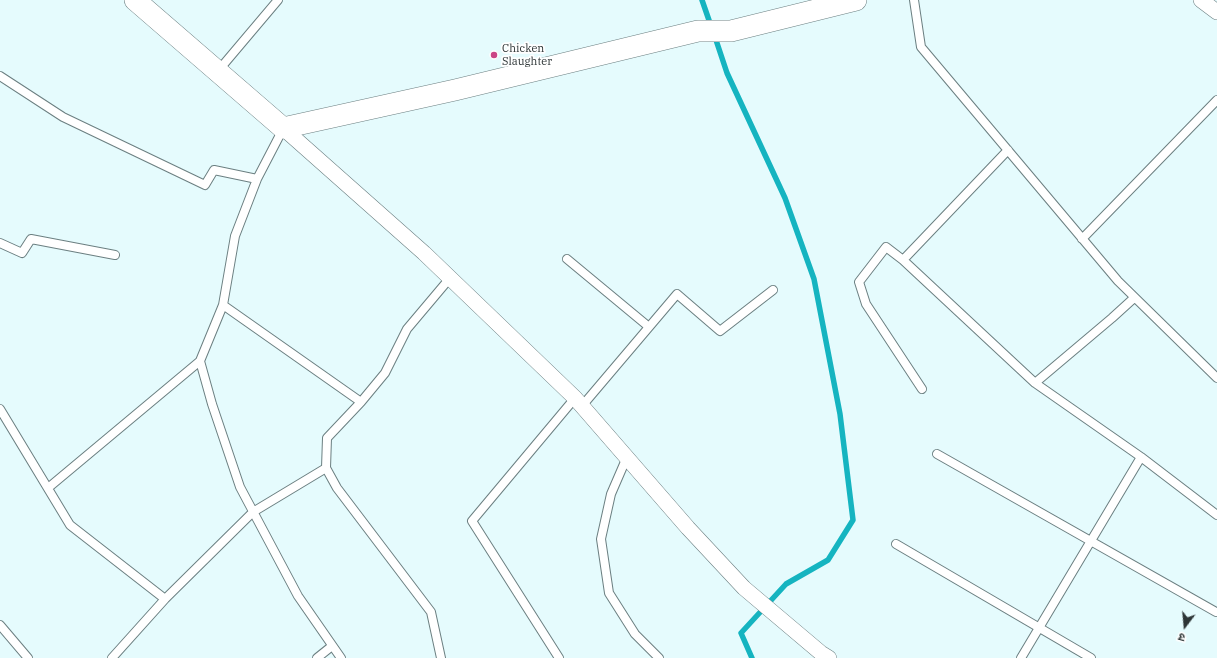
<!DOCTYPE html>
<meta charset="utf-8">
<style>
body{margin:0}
#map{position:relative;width:1217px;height:658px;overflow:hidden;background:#e5fbfd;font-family:"IBM Plex Serif","Noto Sans Devanagari",serif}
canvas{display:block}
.north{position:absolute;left:1165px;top:606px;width:40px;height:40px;-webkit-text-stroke:3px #fff;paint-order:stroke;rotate:196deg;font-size:11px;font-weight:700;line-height:16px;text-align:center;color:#2d3536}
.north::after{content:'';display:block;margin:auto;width:14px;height:18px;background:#2d3536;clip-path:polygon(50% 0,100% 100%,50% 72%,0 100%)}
</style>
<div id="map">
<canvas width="1217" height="658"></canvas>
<div class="north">उ</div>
</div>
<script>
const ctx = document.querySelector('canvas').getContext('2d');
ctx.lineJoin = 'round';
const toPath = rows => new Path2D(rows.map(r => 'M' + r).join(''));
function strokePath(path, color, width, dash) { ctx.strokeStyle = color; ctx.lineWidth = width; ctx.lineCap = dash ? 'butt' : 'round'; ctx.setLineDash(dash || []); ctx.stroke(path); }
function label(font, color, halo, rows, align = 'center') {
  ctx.font = font + ' "IBM Plex Serif",serif'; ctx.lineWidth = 3.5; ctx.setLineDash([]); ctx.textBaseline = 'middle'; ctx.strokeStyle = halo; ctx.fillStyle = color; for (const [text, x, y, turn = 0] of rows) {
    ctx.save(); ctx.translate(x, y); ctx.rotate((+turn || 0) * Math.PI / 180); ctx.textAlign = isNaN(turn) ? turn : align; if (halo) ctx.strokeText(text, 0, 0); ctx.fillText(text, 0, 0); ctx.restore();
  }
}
const stream = toPath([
 [702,0,711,26],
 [714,34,727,73,785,198,814,279,840,414,853,520,828,560,786,584,741,633,752,658]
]);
const lane = toPath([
 [914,0,921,47,1118,281,1217,378],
 [218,71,278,0],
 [0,76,63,117,205,185,214,170,257,179],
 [283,129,257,179,235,236,223,305,200,361,212,404,240,487,298,596,341,658],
 [1008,150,903,260,1035,383,1141,457,1217,515],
 [1082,239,1217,100],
 [0,243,22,253,31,239,115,255],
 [567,259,649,327],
 [903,260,886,247,859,282,866,304,922,389],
 [223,305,361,402],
 [1035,383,1112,318,1134,298],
 [582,406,677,294,720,331,773,290],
 [0,409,70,525,165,599],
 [937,454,1216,612],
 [627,457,611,494,601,539,609,593,635,634,659,658],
 [48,488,200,361],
 [896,544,1091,658],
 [0,625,28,658],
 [112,658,165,599,253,512,326,468],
 [317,658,332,646],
 [441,658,431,612,337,488,326,468,327,438,361,402,385,373,407,329,450,278],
 [559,658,472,521,575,398],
 [1021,658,1141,457]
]);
const street = toPath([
 [1201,0,1217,12],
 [283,128,424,253,575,398,688,528,744,588,821,653,829,658]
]);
const secondary = toPath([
 [135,0,283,128,455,90,698,31,731,31,856,0]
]);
const markers = [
 [494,55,4,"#cb4586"]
];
const poiNames = [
 ["Chicken",502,49],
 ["Slaughter",502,62]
];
strokePath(stream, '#15b4c0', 5.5);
strokePath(lane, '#6b7f81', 10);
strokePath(street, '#6b7f81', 16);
strokePath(secondary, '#6b7f81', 22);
strokePath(lane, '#fff', 8);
strokePath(street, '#fff', 15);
strokePath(secondary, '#fff', 21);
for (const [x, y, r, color] of markers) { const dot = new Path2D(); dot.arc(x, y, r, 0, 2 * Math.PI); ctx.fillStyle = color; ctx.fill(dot); strokePath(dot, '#fff', 1.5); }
label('11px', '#2d3536', '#fff', poiNames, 'left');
</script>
